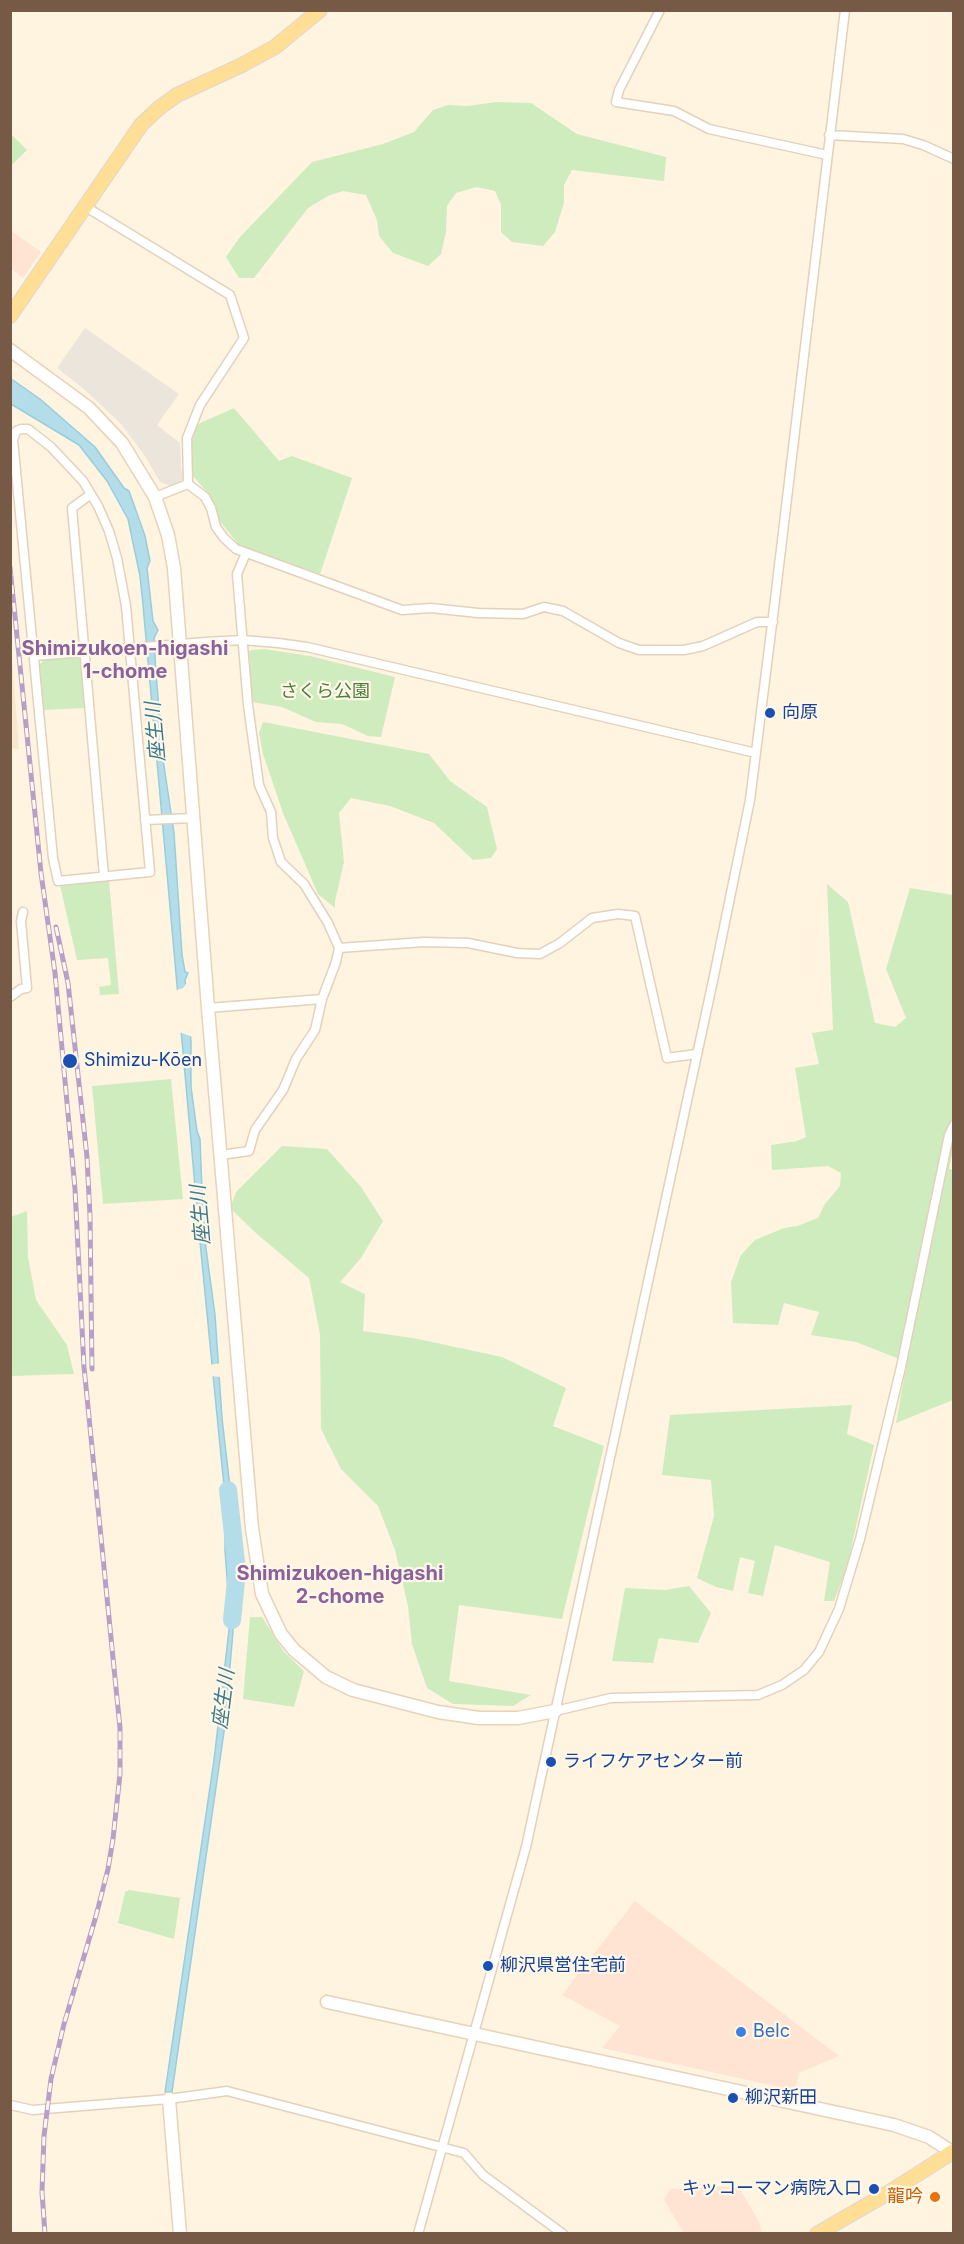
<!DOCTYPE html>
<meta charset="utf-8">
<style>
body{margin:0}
#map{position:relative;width:964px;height:2244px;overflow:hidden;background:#fef4e0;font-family:Inter,sans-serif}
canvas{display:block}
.frame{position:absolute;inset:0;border:12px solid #775a45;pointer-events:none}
</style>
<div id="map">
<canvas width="964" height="2244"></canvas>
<div class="frame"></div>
</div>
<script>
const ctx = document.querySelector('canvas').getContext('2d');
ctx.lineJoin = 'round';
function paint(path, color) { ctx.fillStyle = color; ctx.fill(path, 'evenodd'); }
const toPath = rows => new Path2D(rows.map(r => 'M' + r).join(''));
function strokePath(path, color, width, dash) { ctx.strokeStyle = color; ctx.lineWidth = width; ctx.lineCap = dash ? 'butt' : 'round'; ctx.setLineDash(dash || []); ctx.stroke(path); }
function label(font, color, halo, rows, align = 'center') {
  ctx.font = font + ' Inter,"Noto Sans JP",sans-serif'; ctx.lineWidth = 4.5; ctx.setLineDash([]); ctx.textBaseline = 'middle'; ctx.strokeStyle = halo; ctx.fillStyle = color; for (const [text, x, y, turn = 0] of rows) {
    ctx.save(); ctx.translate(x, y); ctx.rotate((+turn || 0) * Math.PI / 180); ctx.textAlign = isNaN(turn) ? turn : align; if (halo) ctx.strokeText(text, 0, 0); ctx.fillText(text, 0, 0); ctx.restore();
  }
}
const residential = toPath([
 [10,647,11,647,19,749,11,748]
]);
const commercial = toPath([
 [10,230,41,252,23,278,11,269],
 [635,1901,640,1905,839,2056,799,2073,796,2086,789,2089,602,2048,620,2026,562,1995],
 [738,2186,759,2222,762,2233,684,2233,664,2200,670,2189]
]);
const industrial = toPath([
 [85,328,179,394,157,425,180,443,181,469,183,476,181,481,171,486,160,482,145,456,121,424,85,390,57,368]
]);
const green = toPath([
 [497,102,531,103,577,134,666,157,664,181,572,170,564,185,564,203,555,232,543,246,512,242,501,232,501,205,495,191,476,187,456,193,447,206,446,232,441,254,428,266,393,253,379,236,377,220,366,195,343,191,328,196,308,208,254,278,239,278,226,257,240,237,312,162,383,144,414,132,433,110,448,105,467,106],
 [11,134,27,150,11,166,10,166],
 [234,408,279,461,292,456,352,478,320,574,240,546,218,519,209,494,192,475,191,442,196,425],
 [264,649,310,656,395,677,381,737,368,736,342,724,316,722,282,707,252,702,249,652,251,650],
 [78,656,82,659,86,708,42,710,39,665,44,660],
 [263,722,429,754,450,781,487,807,497,849,491,858,473,860,434,823,390,806,351,798,339,813,344,862,335,901,335,908,318,894,283,813,263,754,259,733],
 [109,880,119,994,100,995,99,987,111,985,108,958,77,960,60,885],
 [827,884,848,902,875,1023,895,1027,906,1018,886,969,910,888,953,895,954,1145,949,1169,954,1170,953,1400,896,1423,907,1362,856,1342,811,1335,819,1312,784,1303,778,1325,733,1323,731,1282,741,1255,755,1240,784,1228,797,1226,818,1218,825,1204,840,1186,841,1173,828,1166,772,1170,771,1145,797,1141,806,1137,795,1068,819,1064,812,1033,833,1030],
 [171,1079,183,1199,103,1204,92,1086],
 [282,1146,327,1149,361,1187,383,1221,361,1258,340,1282,365,1294,363,1331,413,1338,502,1357,566,1388,553,1426,604,1446,562,1619,459,1605,449,1681,531,1695,513,1706,453,1704,427,1688,412,1644,408,1606,395,1550,378,1506,341,1469,321,1429,320,1334,309,1278,257,1234,230,1208,236,1192],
 [27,1211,28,1257,36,1300,67,1345,74,1374,11,1376,11,1217],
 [852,1405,847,1434,874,1445,847,1567,834,1601,824,1601,830,1562,775,1545,763,1596,748,1593,755,1561,740,1557,733,1591,716,1587,697,1578,714,1516,711,1480,662,1475,670,1415],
 [689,1586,711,1613,698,1643,659,1638,653,1663,612,1661,625,1588,665,1590],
 [250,1617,262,1617,284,1652,304,1671,294,1707,243,1699],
 [129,1890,180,1898,174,1939,118,1923,125,1892]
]);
const water = toPath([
 [10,378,40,399,95,447,124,488,129,491,145,536,150,561,147,568,153,621,158,630,154,638,156,674,164,766,174,833,182,955,185,972,188,973,185,980,191,1041,191,1087,197,1131,200,1139,203,1216,206,1233,205,1241,215,1315,222,1418,231,1496,235,1608,225,1725,172,2092,165,2092,214,1760,229,1630,229,1605,225,1550,225,1495,222,1466,200,1242,143,605,140,576,128,519,107,481,79,445,11,404,10,378]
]);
const pier = toPath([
 [188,981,193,1034,193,1037,179,1032,174,991,183,988],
 [221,1363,222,1377,210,1376,209,1365]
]);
const river = toPath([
 [228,1490,237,1571,232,1620]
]);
const street = toPath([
 [660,10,619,90,616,102,674,111,709,129,827,155],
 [829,135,903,139,923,145,954,159],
 [86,207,230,295,244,338,200,405,187,438,188,484,205,497,211,508,216,527,224,538,236,549,402,610,431,608,478,613,523,614,544,607,563,611,619,643,639,650,684,650,703,646,757,622,773,622],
 [21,429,28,429,51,447,83,481,98,506,109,531,117,558,126,606,150,872,58,881,53,858,13,440,16,431,21,429],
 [91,494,72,508,104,876],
 [155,497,188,484],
 [34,656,206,642,243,640,278,643,307,647,756,753],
 [145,820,193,818],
 [339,948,424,942,468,943,517,953,540,954,560,943,592,918,618,914,635,916,667,1058,696,1054],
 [10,997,21,989,27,988,21,921,23,912],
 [208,1008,322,999],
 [221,1155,249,1151,255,1130,283,1090,296,1059,315,1030,322,999,336,962,339,948,328,923,304,884,281,862,273,838,271,812,259,785,248,705,237,574,246,553],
 [555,1711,611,1698,758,1695,782,1685,804,1670,819,1652,839,1609,860,1539,901,1367,949,1135,954,1125],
 [10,2105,33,2110,169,2099,227,2091,464,2153,483,2175,563,2234],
 [418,2234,526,1847,714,976,750,800,774,608,845,10]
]);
const secondary = toPath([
 [10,350,89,408,122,443,155,497,168,535,174,568,208,1008,252,1528,262,1594,281,1634,294,1650,326,1677,353,1690,438,1712,479,1718,518,1718,555,1711],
 [327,2002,894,2125,929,2137,952,2152],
 [169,2099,180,2234]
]);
const primary = toPath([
 [10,316,141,125,159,108,177,95,242,65,275,47,320,10],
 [817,2234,888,2193,954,2151]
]);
const rail = toPath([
 [10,567,41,873,55,973,75,1189,84,1367,120,1728,120,1774,113,1839,108,1869,96,1916,64,2024,51,2079,44,2136,42,2192,45,2234],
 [56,927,68,983,87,1157,90,1216,92,1369]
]);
const markers = [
 [770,713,6,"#1a4fb4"],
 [70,1061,8,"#1a4fb4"],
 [551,1762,6,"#1a4fb4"],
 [488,1966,6,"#1a4fb4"],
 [741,2032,6,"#3f7fe0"],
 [733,2098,6,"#1a4fb4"],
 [874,2189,6,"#1a4fb4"],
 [935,2197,6,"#e8710a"]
];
const parkNames = [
 ["さくら公園",325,692]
];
const transitNames = [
 ["向原",782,713],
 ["Shimizu-Kōen",84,1061],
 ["ライフケアセンター前",563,1762],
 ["柳沢県営住宅前",500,1966],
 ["柳沢新田",745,2098],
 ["キッコーマン病院入口",862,2189,"right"]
];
const shopNames = [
 ["Belc",753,2032]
];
const foodNames = [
 ["龍吟",923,2197]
];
const neighbourhoodNames = [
 ["Shimizukoen-higashi",125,649],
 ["1-chome",125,672],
 ["Shimizukoen-higashi",340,1574],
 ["2-chome",340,1597]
];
const waterNames = [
 ["座生川",156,732,-95],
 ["座生川",201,1215,-95],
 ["座生川",224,1699,-83]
];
paint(residential, '#f6e7ce');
paint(commercial, '#ffe3d3');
paint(industrial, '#ece5dc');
paint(green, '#ceecbe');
paint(water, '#b3dde9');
strokePath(water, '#99cddb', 1.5);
paint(pier, '#fef4e0');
strokePath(river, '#b3dde9', 18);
strokePath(street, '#e3d1bc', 11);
strokePath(secondary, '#e8d2b9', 15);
strokePath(primary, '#ded7d2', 16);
strokePath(street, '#fff', 8);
strokePath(secondary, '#fff', 12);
strokePath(primary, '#ffdf96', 14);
strokePath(rail, '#b89fc8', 5);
strokePath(rail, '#fff8e8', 3, [9]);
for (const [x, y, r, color] of markers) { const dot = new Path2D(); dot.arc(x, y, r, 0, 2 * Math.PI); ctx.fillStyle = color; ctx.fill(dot); strokePath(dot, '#fff8e8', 2); }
label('18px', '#4c7e3c', '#fff8e8', parkNames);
label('18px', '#164399', '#fff8e8', transitNames, 'left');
label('18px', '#366cbe', '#fff8e8', shopNames, 'left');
label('18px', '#c56008', '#fff8e8', foodNames, 'right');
label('bold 20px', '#8b609b', '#fff8e8', neighbourhoodNames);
label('italic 20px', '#3d7a8c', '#fff8e8', waterNames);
</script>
